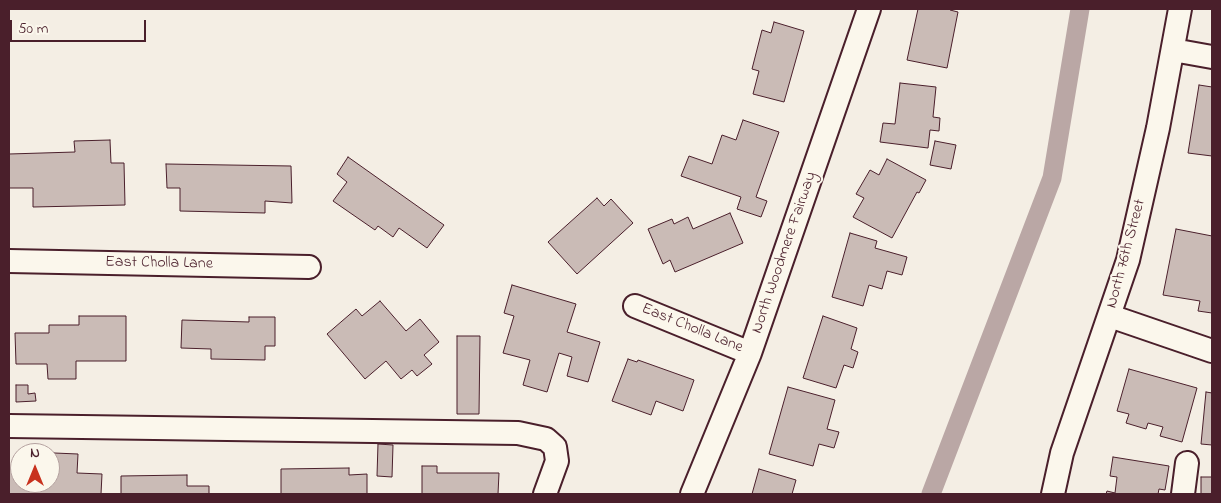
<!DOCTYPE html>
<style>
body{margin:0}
#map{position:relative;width:1221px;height:503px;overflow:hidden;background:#f4eee4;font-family:"Indie Flower",sans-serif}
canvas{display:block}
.frame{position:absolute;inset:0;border:10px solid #4a1f2b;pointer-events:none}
.north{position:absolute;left:10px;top:443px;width:50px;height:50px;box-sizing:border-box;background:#fbf7ec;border:1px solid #b4a19f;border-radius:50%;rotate:0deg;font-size:14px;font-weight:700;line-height:20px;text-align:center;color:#4a1f2b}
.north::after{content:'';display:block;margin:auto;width:18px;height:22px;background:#c8321e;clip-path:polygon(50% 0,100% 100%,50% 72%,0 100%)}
.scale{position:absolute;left:10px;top:20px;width:136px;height:22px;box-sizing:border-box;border:2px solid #4a1f2b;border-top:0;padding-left:6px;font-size:15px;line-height:18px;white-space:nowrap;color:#4a1f2b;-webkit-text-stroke:4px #fbf7ec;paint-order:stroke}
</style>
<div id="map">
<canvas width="1221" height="503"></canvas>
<div class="frame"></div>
<div class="north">N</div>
<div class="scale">50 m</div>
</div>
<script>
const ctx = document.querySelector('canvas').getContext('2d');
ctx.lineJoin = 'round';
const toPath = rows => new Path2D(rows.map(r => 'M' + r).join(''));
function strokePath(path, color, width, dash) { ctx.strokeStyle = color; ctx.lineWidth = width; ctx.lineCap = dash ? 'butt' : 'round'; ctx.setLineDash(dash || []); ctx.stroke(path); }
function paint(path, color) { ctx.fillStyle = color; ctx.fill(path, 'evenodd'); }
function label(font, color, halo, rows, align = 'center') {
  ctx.font = font + ' "Indie Flower",sans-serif'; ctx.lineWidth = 4; ctx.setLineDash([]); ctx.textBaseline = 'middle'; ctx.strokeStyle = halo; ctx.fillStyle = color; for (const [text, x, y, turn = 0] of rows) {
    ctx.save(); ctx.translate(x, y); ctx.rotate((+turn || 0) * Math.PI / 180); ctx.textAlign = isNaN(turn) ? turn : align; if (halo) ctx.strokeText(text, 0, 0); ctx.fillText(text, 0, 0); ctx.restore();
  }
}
const canal = toPath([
 [931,494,1052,178,1080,9]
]);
const building = toPath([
 [918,9,950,9,950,10,958,12,947,68,907,60,918,9],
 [774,22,804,31,784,102,753,94,759,71,752,69,762,30,771,33,774,22],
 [900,83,936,87,933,117,940,118,939,131,930,130,928,148,880,142,883,123,895,124,900,83],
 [1199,85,1212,87,1212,156,1188,153,1199,85],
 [743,120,779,132,756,197,767,201,761,217,737,209,741,197,681,176,689,156,712,164,722,135,736,140,743,120],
 [110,140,111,163,124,163,125,205,33,207,33,188,9,188,9,154,75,152,74,141,110,140],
 [935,141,956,145,951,169,930,165,935,141],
 [348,157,444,225,427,248,399,228,393,237,378,226,375,230,333,201,347,182,337,174,348,157],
 [887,159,926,180,919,193,917,192,892,238,853,217,864,198,856,194,870,170,879,175,887,159],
 [166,164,291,166,292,203,265,201,265,213,180,211,180,188,167,188,166,164],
 [597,198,604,206,611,199,633,223,577,274,548,242,597,198],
 [730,213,743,243,675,272,670,260,663,264,648,229,672,219,674,224,688,217,693,229,730,213],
 [1176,229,1212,236,1212,313,1198,311,1200,301,1163,295,1176,229],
 [850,233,877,241,875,248,907,257,902,275,887,271,882,289,869,285,863,306,832,297,850,233],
 [512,285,576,304,567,332,600,342,588,382,567,376,572,357,559,353,547,392,523,385,530,360,503,353,514,316,504,313,512,285],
 [380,301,406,331,420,319,439,342,424,355,432,364,417,376,412,370,401,379,386,361,365,379,327,334,356,309,362,316,380,301],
 [79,316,126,316,126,361,76,361,76,379,48,379,47,364,16,364,15,333,49,333,49,325,79,325,79,316],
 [823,316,857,328,851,349,858,352,853,368,844,365,836,388,803,378,823,316],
 [249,317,275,317,275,346,265,346,265,360,211,359,211,349,181,348,182,320,249,322,249,317],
 [457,336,480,336,479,414,457,414,457,336],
 [628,359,637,362,638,360,694,380,683,411,656,401,651,415,612,401,628,359],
 [1129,369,1197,388,1182,442,1160,436,1163,427,1148,423,1146,429,1126,423,1129,414,1117,411,1129,369],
 [16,385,28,385,28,394,35,393,36,401,16,402,16,385],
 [788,387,835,400,827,429,839,432,834,448,819,444,813,466,769,454,788,387],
 [1206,392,1212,393,1212,445,1201,444,1206,392],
 [378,444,393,445,392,477,377,476,378,444],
 [54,453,78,454,77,473,102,474,101,494,9,494,9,469,20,469,20,483,50,483,50,470,53,471,54,453],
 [1113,457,1169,466,1165,490,1159,489,1158,494,1106,494,1107,491,1115,493,1117,477,1110,476,1113,457],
 [422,466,437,466,437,473,499,473,498,494,422,494,422,466],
 [349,468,349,475,367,474,367,494,281,494,281,469,349,468],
 [759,469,796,480,792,494,752,494,759,469],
 [187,475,187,486,209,486,209,494,121,494,121,476,187,475],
 [1201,477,1212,477,1212,494,1201,494,1201,477]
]);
const minor = toPath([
 [1173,50,1212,57],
 [9,261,309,267],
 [635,306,750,353],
 [1110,316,1212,351],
 [9,426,518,433,546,439,555,447,557,461,545,494],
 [692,494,750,353,869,9],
 [1053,494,1062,453,1128,260,1158,128,1180,9],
 [1183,494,1187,463]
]);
const streetNames = [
 ["North Woodmere Fairway",785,253,-71],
 ["North 76th Street",1127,254,-75],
 ["East Cholla Lane",159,264,1],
 ["East Cholla Lane",692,329,22]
];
strokePath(canal, '#baa7a5', 19);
paint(building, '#cabbb6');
strokePath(building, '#4a1f2b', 1);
strokePath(minor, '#4a1f2b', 26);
strokePath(minor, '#fbf7ec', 22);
label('16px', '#4a1f2b', '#fbf7ec', streetNames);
</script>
